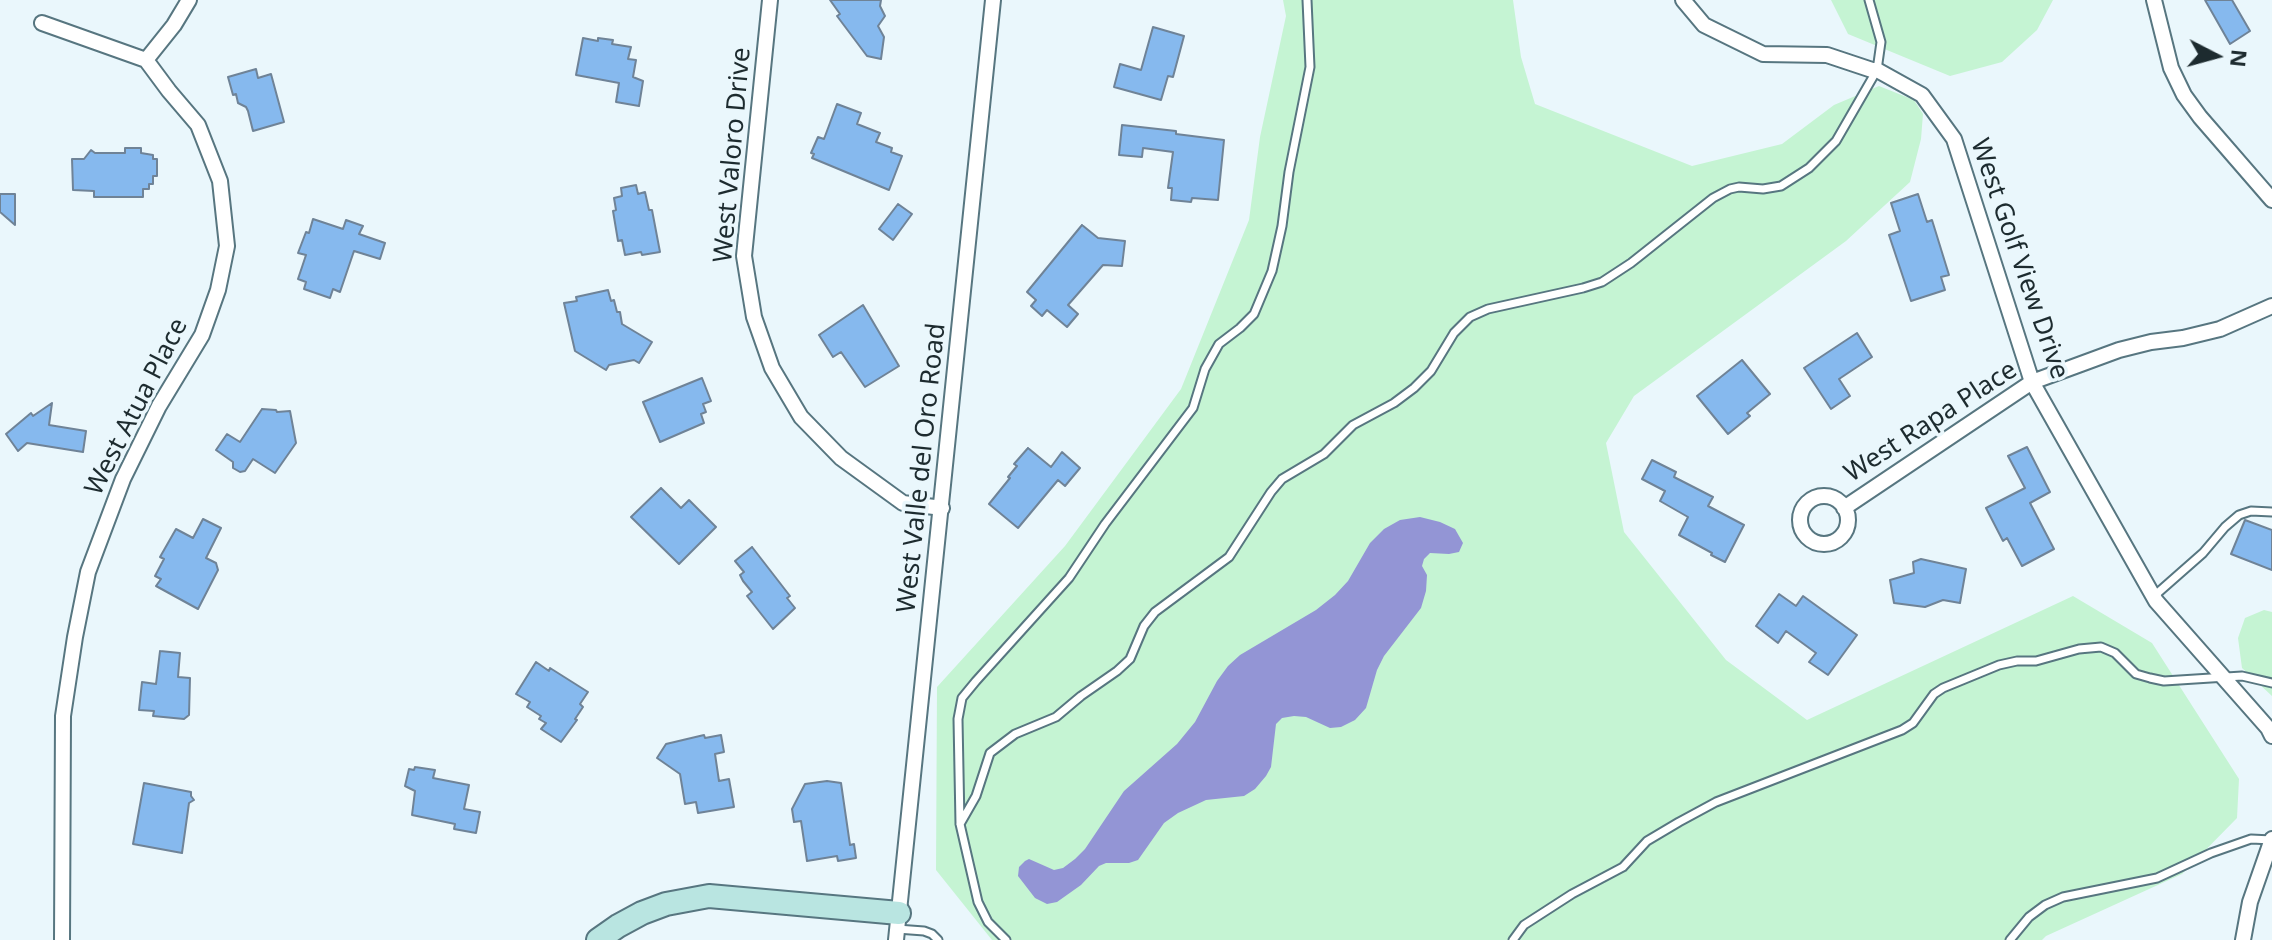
<!DOCTYPE html>
<style>
body{margin:0}
#map{position:relative;width:2272px;height:940px;overflow:hidden;background:#eaf7fc;font-family:"Noto Sans",sans-serif}
canvas{display:block}
.north{position:absolute;left:2176px;top:16px;width:80px;height:80px;-webkit-text-stroke:6px #eaf7fc;paint-order:stroke;rotate:96deg;font-size:22px;font-weight:700;line-height:32px;text-align:center;color:#1d2b2f}
.north::after{content:'';display:block;margin:auto;width:28px;height:36px;background:#1d2b2f;clip-path:polygon(50% 0,100% 100%,50% 72%,0 100%)}
</style>
<div id="map">
<canvas width="2272" height="940"></canvas>
<div class="north">N</div>
</div>
<script>
const ctx = document.querySelector('canvas').getContext('2d');
ctx.lineJoin = 'round';
function paint(path, color) { ctx.fillStyle = color; ctx.fill(path, 'evenodd'); }
const toPath = rows => new Path2D(rows.map(r => 'M' + r).join(''));
function strokePath(path, color, width, dash) { ctx.strokeStyle = color; ctx.lineWidth = width; ctx.lineCap = dash ? 'butt' : 'round'; ctx.setLineDash(dash || []); ctx.stroke(path); }
function label(font, color, halo, rows, align = 'center') {
  ctx.font = font + ' "Noto Sans",sans-serif'; ctx.lineWidth = 7; ctx.setLineDash([]); ctx.textBaseline = 'middle'; ctx.strokeStyle = halo; ctx.fillStyle = color; for (const [text, x, y, turn = 0] of rows) {
    ctx.save(); ctx.translate(x, y); ctx.rotate((+turn || 0) * Math.PI / 180); ctx.textAlign = isNaN(turn) ? turn : align; if (halo) ctx.strokeText(text, 0, 0); ctx.fillText(text, 0, 0); ctx.restore();
  }
}
const green = toPath([
 [1283,0,1513,0,1521,57,1535,104,1692,166,1782,144,1834,105,1879,86,1914,100,1923,114,1921,139,1910,182,1846,241,1634,396,1606,443,1624,532,1726,660,1807,720,2073,596,2152,643,2239,779,2237,818,2182,874,2046,936,2042,940,992,940,936,870,937,687,1065,546,1181,389,1249,220,1260,137,1286,16],
 [1831,0,2053,0,2037,30,2002,62,1950,76,1848,34],
 [2264,610,2272,612,2272,696,2242,668,2238,638,2245,618]
]);
const water = toPath([
 [1420,517,1440,522,1455,529,1463,543,1459,552,1449,554,1430,553,1424,559,1422,566,1427,575,1426,591,1421,608,1384,656,1377,670,1366,708,1355,720,1341,727,1330,728,1306,717,1294,716,1282,718,1276,724,1271,767,1266,776,1255,789,1244,796,1206,800,1178,813,1164,823,1138,860,1129,863,1106,863,1099,866,1081,885,1057,902,1047,904,1035,898,1018,876,1019,867,1025,861,1029,859,1054,870,1063,868,1075,859,1085,849,1124,791,1177,744,1195,722,1217,681,1228,666,1240,655,1316,610,1335,595,1348,581,1370,543,1384,529,1400,520]
]);
const building = toPath([
 [830,0,881,0,880,6,885,16,878,26,884,37,881,59,867,56,837,16,840,14,830,0],
 [2205,0,2232,0,2250,31,2230,44,2205,0],
 [1153,27,1184,36,1173,77,1168,76,1161,100,1114,87,1120,64,1141,70,1153,27],
 [583,38,598,41,598,38,613,40,612,44,631,47,628,59,636,60,633,77,643,81,639,106,616,102,619,83,576,75,583,38],
 [256,69,258,78,271,74,284,122,253,131,248,111,246,107,238,103,236,94,233,95,228,77,256,69],
 [837,104,861,113,857,124,880,133,876,142,892,148,891,152,902,156,889,190,812,158,814,154,811,153,818,137,824,139,837,104],
 [1122,125,1176,131,1176,134,1224,140,1218,200,1192,198,1191,202,1171,200,1172,188,1168,188,1173,152,1143,148,1142,157,1119,155,1122,125],
 [125,148,141,148,141,153,153,155,153,159,157,159,157,176,153,176,153,184,149,184,149,189,143,189,143,197,94,197,94,191,73,190,72,159,84,159,91,150,95,153,125,153,125,148],
 [636,185,638,194,645,192,649,210,652,210,660,252,642,255,641,252,625,255,622,240,618,241,613,211,616,210,614,198,622,196,621,188,636,185],
 [0,194,15,194,15,225,0,212,0,194],
 [1918,194,1927,222,1932,220,1949,275,1941,277,1945,290,1911,301,1889,235,1900,231,1891,203,1918,194],
 [898,204,912,214,893,240,879,229,898,204],
 [313,219,343,229,346,220,363,226,359,234,385,243,380,259,354,251,340,292,333,289,330,298,304,289,306,282,298,279,306,255,298,253,306,232,309,233,313,219],
 [1082,225,1098,238,1125,241,1122,266,1103,265,1068,305,1078,314,1067,327,1047,310,1042,316,1031,306,1036,300,1027,292,1082,225],
 [608,290,611,301,614,300,617,312,620,312,622,324,652,342,639,363,634,360,609,365,606,370,575,351,564,303,577,301,576,297,608,290],
 [863,305,899,366,865,387,841,352,833,357,819,335,863,305],
 [1857,333,1872,357,1839,379,1850,396,1831,409,1804,368,1857,333],
 [1742,360,1770,394,1747,413,1750,416,1728,434,1697,396,1742,360],
 [702,378,711,401,703,404,706,412,701,414,704,423,660,442,643,402,702,378],
 [52,403,49,425,86,431,83,452,27,443,18,451,6,434,31,413,33,416,52,403],
 [262,409,276,410,277,412,290,411,296,443,275,473,253,459,245,471,240,472,233,468,233,462,216,450,227,434,240,442,262,409],
 [2027,447,2050,492,2030,503,2054,549,2022,566,2007,538,2003,541,1986,508,2025,488,2008,456,2027,447],
 [1028,448,1051,467,1062,452,1080,468,1065,486,1058,480,1018,528,989,504,1010,478,1008,477,1017,466,1014,464,1028,448],
 [1652,460,1676,472,1674,477,1713,497,1708,506,1744,525,1725,562,1711,555,1712,553,1679,535,1688,517,1660,501,1665,491,1642,479,1652,460],
 [661,488,681,508,689,500,716,527,679,564,631,517,661,488],
 [203,519,221,528,206,558,216,563,218,570,198,609,156,586,161,579,155,576,164,559,160,557,176,529,193,538,203,519],
 [2245,520,2272,530,2272,570,2231,554,2245,520],
 [752,547,790,596,787,598,795,608,773,629,747,596,752,592,743,581,740,575,744,572,735,561,752,547],
 [1921,559,1966,569,1960,603,1943,600,1925,607,1894,603,1890,580,1914,573,1913,562,1921,559],
 [1779,594,1796,606,1803,596,1857,635,1828,675,1809,662,1816,653,1786,631,1778,643,1756,626,1779,594],
 [160,651,180,653,178,677,190,678,189,715,184,719,153,716,154,711,139,710,142,682,156,684,160,651],
 [536,662,549,671,550,668,588,692,580,704,583,707,575,719,577,720,561,742,541,729,546,723,539,719,541,716,527,707,530,702,516,694,536,662],
 [704,735,705,738,721,735,724,752,715,754,719,781,729,779,734,807,698,813,696,802,685,804,680,774,657,758,666,744,704,735],
 [415,767,435,770,433,778,469,785,464,809,480,812,476,833,454,829,455,824,412,815,415,791,405,786,409,769,414,770,415,767],
 [827,781,841,783,850,845,854,844,856,858,838,861,837,856,807,861,801,821,794,822,792,809,805,784,827,781],
 [144,783,191,792,191,796,194,800,189,803,182,853,133,844,144,783]
]);
const lane = toPath([
 [2153,597,2203,553,2225,527,2239,515,2251,511,2272,512],
 [960,824,976,796,990,753,1015,734,1056,717,1081,696,1117,671,1130,659,1144,626,1155,612,1229,557,1271,492,1282,479,1324,454,1353,425,1394,403,1414,388,1431,371,1454,333,1470,317,1488,309,1583,288,1602,282,1631,263,1713,198,1730,189,1739,187,1763,189,1781,186,1809,168,1836,141,1877,70,1881,42,1869,0],
 [897,929,924,931,932,934,938,940],
 [1006,940,988,922,978,902,960,824,958,719,962,698,976,681,1069,578,1105,524,1193,408,1205,369,1219,344,1240,328,1254,314,1272,271,1282,226,1289,172,1310,67,1307,0],
 [1513,940,1524,925,1572,894,1623,867,1647,841,1679,822,1716,802,1902,730,1913,723,1934,694,1943,688,1999,665,2017,661,2036,661,2079,649,2101,647,2115,653,2136,674,2150,678,2164,681,2242,676,2272,683],
 [2010,940,2029,917,2045,905,2063,897,2157,878,2211,853,2251,839,2272,840]
]);
const street = toPath([
 [770,0,744,256,754,317,772,368,801,417,841,458,903,503,942,508],
 [1683,0,1704,25,1763,54,1827,55,1872,70,1877,70,1922,95,1954,139,2032,382,2156,601,2268,728,2272,736],
 [2154,0,2171,68,2184,95,2200,117,2272,200],
 [42,23,146,60,169,91,198,125,220,181,227,246,218,290,202,335,159,406,123,479,88,572,75,637,63,716,62,940],
 [146,60,174,25,189,0],
 '1800 520a24 24 0 1 1 48 0a24 24 0 1 1-48 0Z',
 [1844,508,2032,382,2119,350,2151,342,2183,338,2220,329,2272,306],
 [896,940,993,0],
 [2243,940,2250,902,2272,839]
]);
const secondary = toPath([
 [598,940,618,926,642,913,666,904,709,896,899,913]
]);
const streetNames = [
 ["West Valoro Drive",733,155,-85],
 ["West Golf View Drive",2019,259,71],
 ["West Atua Place",137,407,-63],
 ["West Rapa Place",1931,422,-33],
 ["West Valle del Oro Road",922,468,-84]
];
paint(green, '#c5f4d3');
paint(water, '#9395d5');
paint(building, '#86b9ee');
strokePath(building, '#6f8397', 2);
strokePath(lane, '#577680', 11);
strokePath(street, '#577680', 18);
strokePath(secondary, '#577680', 26);
strokePath(lane, '#fff', 7);
strokePath(street, '#fff', 14);
strokePath(secondary, '#b9e5e1', 22);
label('26px', '#1d2b2f', '#eaf7fc', streetNames);
</script>
